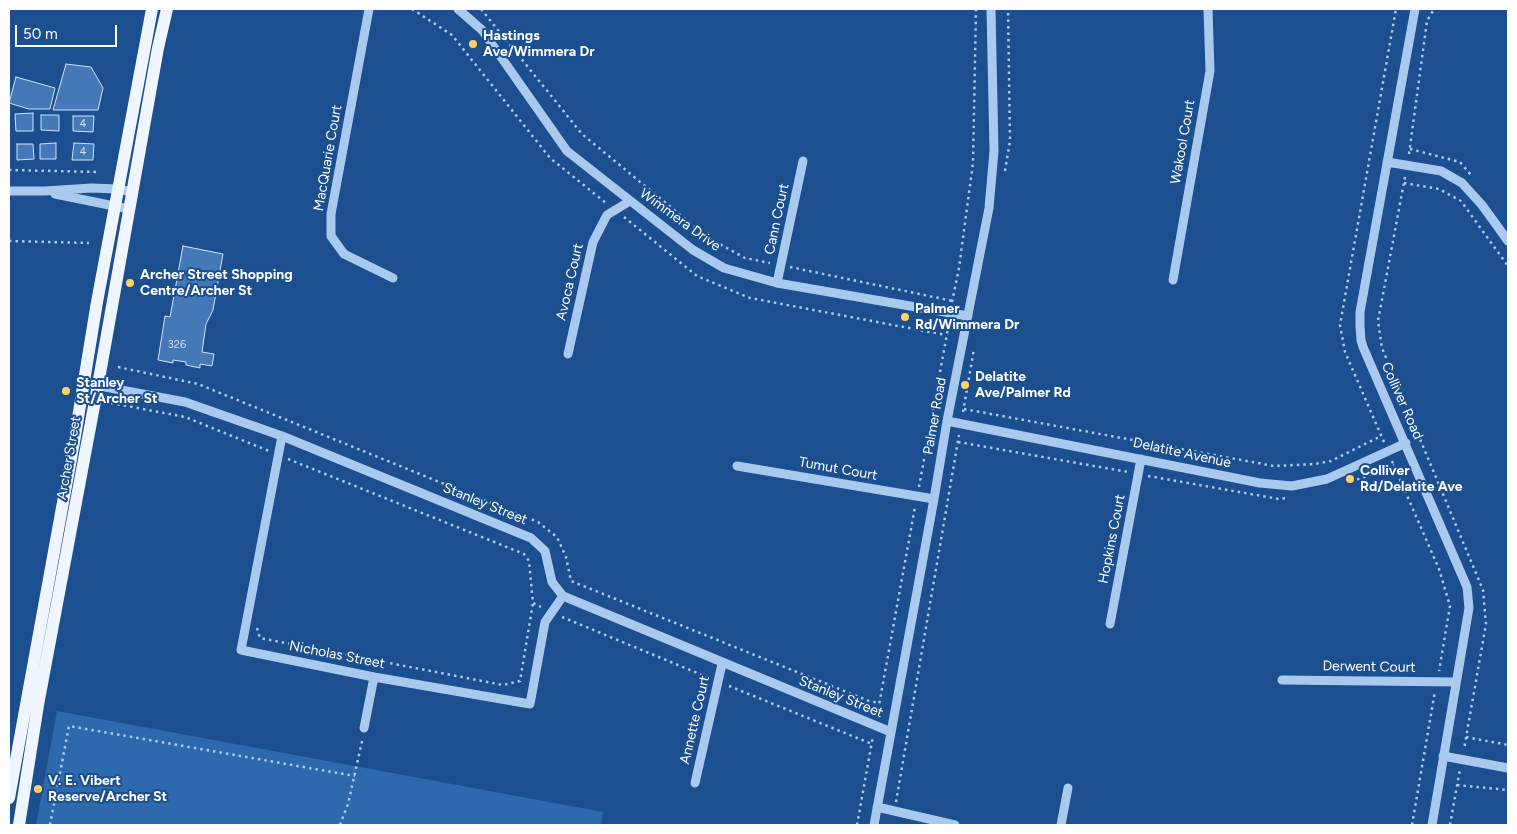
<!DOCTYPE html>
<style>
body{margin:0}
#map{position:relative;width:1517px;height:834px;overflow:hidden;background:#1b4f8f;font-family:Figtree,sans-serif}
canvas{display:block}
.frame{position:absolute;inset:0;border:10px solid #fff;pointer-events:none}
.scale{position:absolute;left:15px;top:25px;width:102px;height:22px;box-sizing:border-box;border:2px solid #fff;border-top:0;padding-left:6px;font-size:15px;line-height:18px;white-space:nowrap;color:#fff;-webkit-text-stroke:4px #1b4f8f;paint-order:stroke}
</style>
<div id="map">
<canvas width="1517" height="834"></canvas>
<div class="frame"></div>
<div class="scale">50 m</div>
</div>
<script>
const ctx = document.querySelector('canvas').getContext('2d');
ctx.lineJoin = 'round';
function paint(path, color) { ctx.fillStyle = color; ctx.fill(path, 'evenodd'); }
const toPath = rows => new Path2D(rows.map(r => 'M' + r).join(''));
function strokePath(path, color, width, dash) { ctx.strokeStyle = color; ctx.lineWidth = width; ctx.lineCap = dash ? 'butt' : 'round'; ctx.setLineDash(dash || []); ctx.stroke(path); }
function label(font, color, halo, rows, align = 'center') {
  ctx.font = font + ' Figtree,sans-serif'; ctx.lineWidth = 4; ctx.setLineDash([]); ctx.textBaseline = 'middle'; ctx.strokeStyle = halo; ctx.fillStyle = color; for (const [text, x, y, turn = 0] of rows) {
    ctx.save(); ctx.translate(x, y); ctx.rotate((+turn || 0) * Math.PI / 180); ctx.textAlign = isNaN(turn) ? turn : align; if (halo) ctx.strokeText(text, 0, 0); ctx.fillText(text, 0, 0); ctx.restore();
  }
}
const green = toPath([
 [57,711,603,812,601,825,36,825]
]);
const building = toPath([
 [66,64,91,67,103,88,98,110,53,110,66,64],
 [16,77,55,88,50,109,29,109,9,103,16,77],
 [33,113,33,131,16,131,15,114,33,113],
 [41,115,59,115,59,131,41,130,41,115],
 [73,116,94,116,93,132,73,131,73,116],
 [56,143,56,159,40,159,40,144,56,143],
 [74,143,94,144,93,160,72,160,74,143],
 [17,144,33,144,34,159,17,160,17,144],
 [183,246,223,254,213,310,206,324,202,352,214,354,212,366,200,364,200,368,186,365,186,362,173,360,173,363,158,360,165,316,170,317,183,246]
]);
const path = toPath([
 [412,9,452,35,550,158,606,203],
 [481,9,582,134,707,237,745,258,770,263],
 [1410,149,1460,162,1471,175],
 [1409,154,1427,21,1434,9],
 [9,170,100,172],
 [1005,171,1010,141,1008,9],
 [1405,177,1378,321,1382,348,1483,590,1486,624,1464,749],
 [1404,183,1439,189,1461,201,1508,266],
 [624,217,697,276,750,298,946,335],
 [9,241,89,243],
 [790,267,953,301],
 [952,302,959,268,973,163,976,9],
 [118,367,198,384,538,522,557,537,566,557,571,581,869,701,879,703],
 [111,403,185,417,269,451],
 [964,409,1274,466,1315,464,1331,461,1381,436],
 [963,412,974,349],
 [958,442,1128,472],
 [1384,442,1345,352,1340,325,1396,9],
 [288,459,524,554,529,561,533,603,541,607],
 [1392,461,1439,569,1450,606,1439,671],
 [1148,476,1279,499,1288,498],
 [1351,482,1394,465],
 [919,487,949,323],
 [562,617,707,677],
 [257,628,260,638,503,685,520,681,533,603],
 [729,686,872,744],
 [877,716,915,507],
 [1466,737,1508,745],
 [1457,785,1508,790],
 [896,802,959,435],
 [50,825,69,726,355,776],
 [340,825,348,804,363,737],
 [857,825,873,736],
 [1412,825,1435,691],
 [1450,825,1460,769]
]);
const minor = toPath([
 [369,9,331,214,331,236,344,254,393,278],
 [458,9,482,30,567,151,693,250,724,268,777,283,968,316],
 [1415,9,1360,312,1360,326,1361,340,1363,347,1467,587,1469,608,1432,825],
 [1387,162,1441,171,1462,183,1482,205,1508,241],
 [9,191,45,191,91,188,118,189,132,192],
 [55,194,129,209],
 [1173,280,1210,71,1208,9],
 [777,283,803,161],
 [568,354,593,242,607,215,630,201],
 [84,383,185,402,282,436,531,538,545,551,552,582,563,596,891,732],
 [947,421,1260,483,1292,486,1327,479,1406,443],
 [282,436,241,650,374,677,530,704,545,622,563,596],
 [737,466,934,499],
 [1110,624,1141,459],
 [1282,680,1456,682],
 [364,728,374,677],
 [1443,756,1508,768],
 [695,783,722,664],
 [877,807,955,825],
 [874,825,934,499,947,421,989,208,994,151,991,9],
 [1061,825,1068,788]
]);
const major = toPath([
 [9,798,74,442,97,302,152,9],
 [19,825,38,705,98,385,158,48,167,9]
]);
const markers = [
 [473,44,5,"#ffd166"],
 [130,283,5,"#ffd166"],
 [905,317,5,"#ffd166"],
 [965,385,5,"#ffd166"],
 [66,391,5,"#ffd166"],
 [1350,479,5,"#ffd166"],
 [38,789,5,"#ffd166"]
];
const numberNames = [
 ["4",83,124],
 ["4",83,152],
 ["326",177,345]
];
const poiNames = [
 ["Hastings",483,36],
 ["Ave/Wimmera Dr",483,52],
 ["Archer Street Shopping",140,275],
 ["Centre/Archer St",140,291],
 ["Palmer",915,309],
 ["Rd/Wimmera Dr",915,325],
 ["Delatite",975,377],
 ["Ave/Palmer Rd",975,393],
 ["Stanley",76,383],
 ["St/Archer St",76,399],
 ["Colliver",1360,471],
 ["Rd/Delatite Ave",1360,487],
 ["V. E. Vibert",48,781],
 ["Reserve/Archer St",48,797]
];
const streetNames = [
 ["Wakool Court",1183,142,-80],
 ["MacQuarie Court",328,158,-80],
 ["Cann Court",777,219,-78],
 ["Wimmera Drive",680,220,36],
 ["Avoca Court",570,282,-77],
 ["Colliver Road",1402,401,66],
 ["Palmer Road",935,416,-80],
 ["Delatite Avenue",1182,453,12],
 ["Archer Street",69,458,-80],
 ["Tumut Court",838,469,10],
 ["Stanley Street",485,504,22],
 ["Hopkins Court",1112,539,-79],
 ["Nicholas Street",337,655,11],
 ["Derwent Court",1369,667,1],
 ["Stanley Street",841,697,22],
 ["Annette Court",695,720,-77]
];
paint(green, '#2e69ad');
paint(building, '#4478b7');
strokePath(building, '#cfe3fa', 1);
strokePath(path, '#a9c9ee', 2.5, [2.5, 4]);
strokePath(minor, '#a9c9ee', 9);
strokePath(major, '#f0f6ff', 12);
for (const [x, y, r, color] of markers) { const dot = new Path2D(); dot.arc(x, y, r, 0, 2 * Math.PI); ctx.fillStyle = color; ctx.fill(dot); strokePath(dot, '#1b4f8f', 2); }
label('11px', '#d0dded', null, numberNames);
label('bold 14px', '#fff', '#1b4f8f', poiNames, 'left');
label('14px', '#fff', '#1b4f8f', streetNames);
</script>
